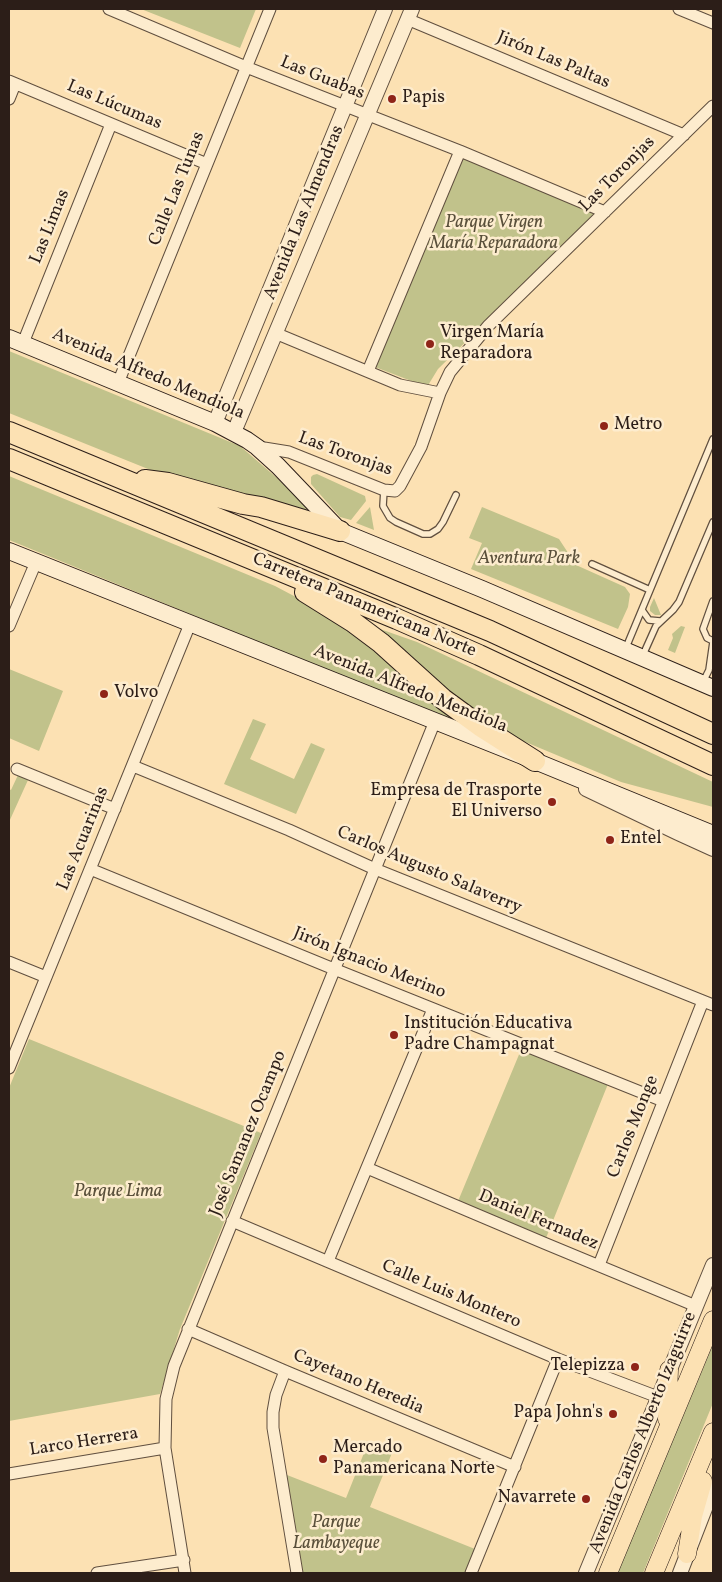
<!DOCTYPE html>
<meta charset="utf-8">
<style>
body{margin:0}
#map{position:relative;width:722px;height:1582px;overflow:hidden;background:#fce1b3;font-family:Vollkorn,serif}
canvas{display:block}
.frame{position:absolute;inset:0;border:10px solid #2c1e18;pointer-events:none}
</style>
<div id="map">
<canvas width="722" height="1582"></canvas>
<div class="frame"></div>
</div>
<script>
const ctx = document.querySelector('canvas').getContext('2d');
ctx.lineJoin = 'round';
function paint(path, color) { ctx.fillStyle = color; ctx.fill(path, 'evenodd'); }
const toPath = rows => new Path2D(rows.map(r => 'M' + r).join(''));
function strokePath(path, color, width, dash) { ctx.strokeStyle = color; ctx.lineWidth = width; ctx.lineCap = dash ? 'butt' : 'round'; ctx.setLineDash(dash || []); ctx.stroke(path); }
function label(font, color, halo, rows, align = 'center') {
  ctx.font = font + ' Vollkorn,serif'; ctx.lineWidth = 5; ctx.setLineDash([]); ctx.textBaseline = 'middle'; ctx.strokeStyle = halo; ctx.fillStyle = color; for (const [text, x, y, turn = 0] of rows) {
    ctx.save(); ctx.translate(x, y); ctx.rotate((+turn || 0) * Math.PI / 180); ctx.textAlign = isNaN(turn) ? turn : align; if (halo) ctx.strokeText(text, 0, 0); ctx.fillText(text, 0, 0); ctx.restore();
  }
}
const green = toPath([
 [141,9,256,9,240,48],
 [463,158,597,213,438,369,427,387,375,367],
 [9,351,240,446,277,478,310,511,265,502,158,473,9,413],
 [317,474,365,496,366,501,351,520,340,517,311,484,311,477,313,475],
 [9,476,275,586,345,623,487,735,9,540],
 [370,507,374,530,356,523],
 [482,507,559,539,576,565,625,587,630,594,628,607,618,629,471,569,482,543,469,538],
 [654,598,661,615,655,615,650,611,650,607],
 [681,626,685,627,675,653,668,650,673,638,672,634],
 [380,629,417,642,713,782,713,807,621,782,492,728,393,646],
 [9,669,63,691,39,751,9,738],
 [253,719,266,724,250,759,294,779,311,743,325,749,296,814,224,784],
 [18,775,28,780,9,822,9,789,11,790],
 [29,1039,261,1133,180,1329,160,1394,9,1421,9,1088],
 [523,1045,610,1079,544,1243,456,1206],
 [713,1345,713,1403,643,1573,617,1573],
 [368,1443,392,1453,370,1507,480,1551,471,1573,297,1573,282,1476,287,1475,346,1498]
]);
const service = toPath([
 [384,490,383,506,390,518,396,522,423,534,430,534,438,529,443,522,456,495],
 [592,564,650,590],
 [713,601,703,629,707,638,713,641],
 [642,610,649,620,660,621],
 [625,650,713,439],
 [643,655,656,626,673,610,679,602,713,522],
 [703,682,709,670,713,642]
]);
const minor = toPath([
 [109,9,246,67,460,151,605,212],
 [679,9,713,23],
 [407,19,684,135],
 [9,81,207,164],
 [9,99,15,84],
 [275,333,400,385,440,393],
 [23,343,111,124],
 [368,371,460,151],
 [118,383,270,9],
 [258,447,289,452,384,490,395,491,400,486,421,447,440,393,450,372,488,326,713,106],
 [9,626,36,562],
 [133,766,289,830,375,869,713,1005],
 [17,769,115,809],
 [90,869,334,969,663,1101],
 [9,962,46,977],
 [9,1068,190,624],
 [367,1168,544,1243,696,1306],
 [232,1221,558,1359,658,1397],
 [328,1261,433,1009],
 [599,1265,703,1001],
 [188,1329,285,1371,515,1467],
 [285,1371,276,1395,273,1412,273,1428,297,1573],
 [9,1474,165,1448],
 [97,1573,184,1560],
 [185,1573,165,1448,166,1399,174,1366,435,721],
 [471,1573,558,1359]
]);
const tertiary = toPath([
 [215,423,385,9],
 [234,432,412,9],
 [586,789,678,833,713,849],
 [586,1573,713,1265],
 [680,1573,713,1488]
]);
const secondary = toPath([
 [9,338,215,423,247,440,257,447,278,466,340,531,482,589,713,688],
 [9,551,535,761,713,834]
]);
const primary = toPath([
 [667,1419,669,1370],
 [687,1554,693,1516,703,1481],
 [608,1573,713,1320],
 [654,1573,713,1432]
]);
const motorway = toPath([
 [9,432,490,631,713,734],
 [9,459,397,619,479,655,713,765],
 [145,480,168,483,243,504,261,507,340,531],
 [305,592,353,622,381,643,443,699,480,726,535,761]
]);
const markers = [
 [392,99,5,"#8f2418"],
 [430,344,5,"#8f2418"],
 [604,426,5,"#8f2418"],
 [104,694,5,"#8f2418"],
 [552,802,5,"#8f2418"],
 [610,840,5,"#8f2418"],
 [394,1035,5,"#8f2418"],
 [635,1367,5,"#8f2418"],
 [613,1414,5,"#8f2418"],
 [323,1459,5,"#8f2418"],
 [586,1499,5,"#8f2418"]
];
const streetNames = [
 ["Jirón Las Paltas",553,61,23],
 ["Las Guabas",322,79,22],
 ["Las Lúcumas",114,106,23],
 ["Las Toronjas",618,175,-45],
 ["Calle Las Tunas",178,189,-68],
 ["Avenida Las Almendras",305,213,-68],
 ["Las Limas",51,227,-68],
 ["Avenida Alfredo Mendiola",148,375,23],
 ["Las Toronjas",345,455,20],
 ["Carretera Panamericana Norte",364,606,23],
 ["Avenida Alfredo Mendiola",410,690,22],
 ["Las Acuarinas",84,839,-68],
 ["Carlos Augusto Salaverry",429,871,23],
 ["Jirón Ignacio Merino",369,964,22],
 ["Carlos Monge",634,1127,-68],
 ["José Samanez Ocampo",249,1134,-68],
 ["Daniel Fernadez",538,1221,23],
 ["Calle Luis Montero",451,1295,23],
 ["Cayetano Heredia",358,1383,23],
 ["Avenida Carlos Alberto Izaguirre",644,1433,-68],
 ["Larco Herrera",84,1443,-9]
];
const poiNames = [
 ["Papis",402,99],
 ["Virgen María",440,334],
 ["Reparadora",440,355],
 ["Metro",614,426],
 ["Volvo",114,694],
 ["Empresa de Trasporte",542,792,"right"],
 ["El Universo",542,813,"right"],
 ["Entel",620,840],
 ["Institución Educativa",404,1025],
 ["Padre Champagnat",404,1046],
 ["Telepizza",625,1367,"right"],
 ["Papa John's",603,1414,"right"],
 ["Mercado",333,1449],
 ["Panamericana Norte",333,1470],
 ["Navarrete",576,1499,"right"]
];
const parkNames = [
 ["Parque Virgen",494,224],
 ["María Reparadora",494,245],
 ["Aventura Park",529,560],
 ["Parque Lima",118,1193],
 ["Parque",336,1524],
 ["Lambayeque",336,1545]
];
paint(green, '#c1c28b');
strokePath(service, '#604f3f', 8);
strokePath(minor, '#604f3f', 13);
strokePath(tertiary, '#604f3f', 16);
strokePath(secondary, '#2c1e18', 18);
strokePath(primary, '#2c1e18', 19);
strokePath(motorway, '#2c1e18', 22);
strokePath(service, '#fdecce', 5.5);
strokePath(minor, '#fdecce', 11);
strokePath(tertiary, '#fdecce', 14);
strokePath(secondary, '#fdecce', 16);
strokePath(primary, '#fce1b3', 18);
strokePath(motorway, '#fce1b3', 20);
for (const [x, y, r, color] of markers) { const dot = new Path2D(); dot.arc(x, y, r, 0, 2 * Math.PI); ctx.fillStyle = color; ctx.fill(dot); strokePath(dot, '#fdecce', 2); }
label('18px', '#2c1e18', '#fdecce', streetNames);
label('18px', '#2c1e18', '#fdecce', poiNames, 'left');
label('italic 18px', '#594f3a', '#fdecce', parkNames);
</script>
